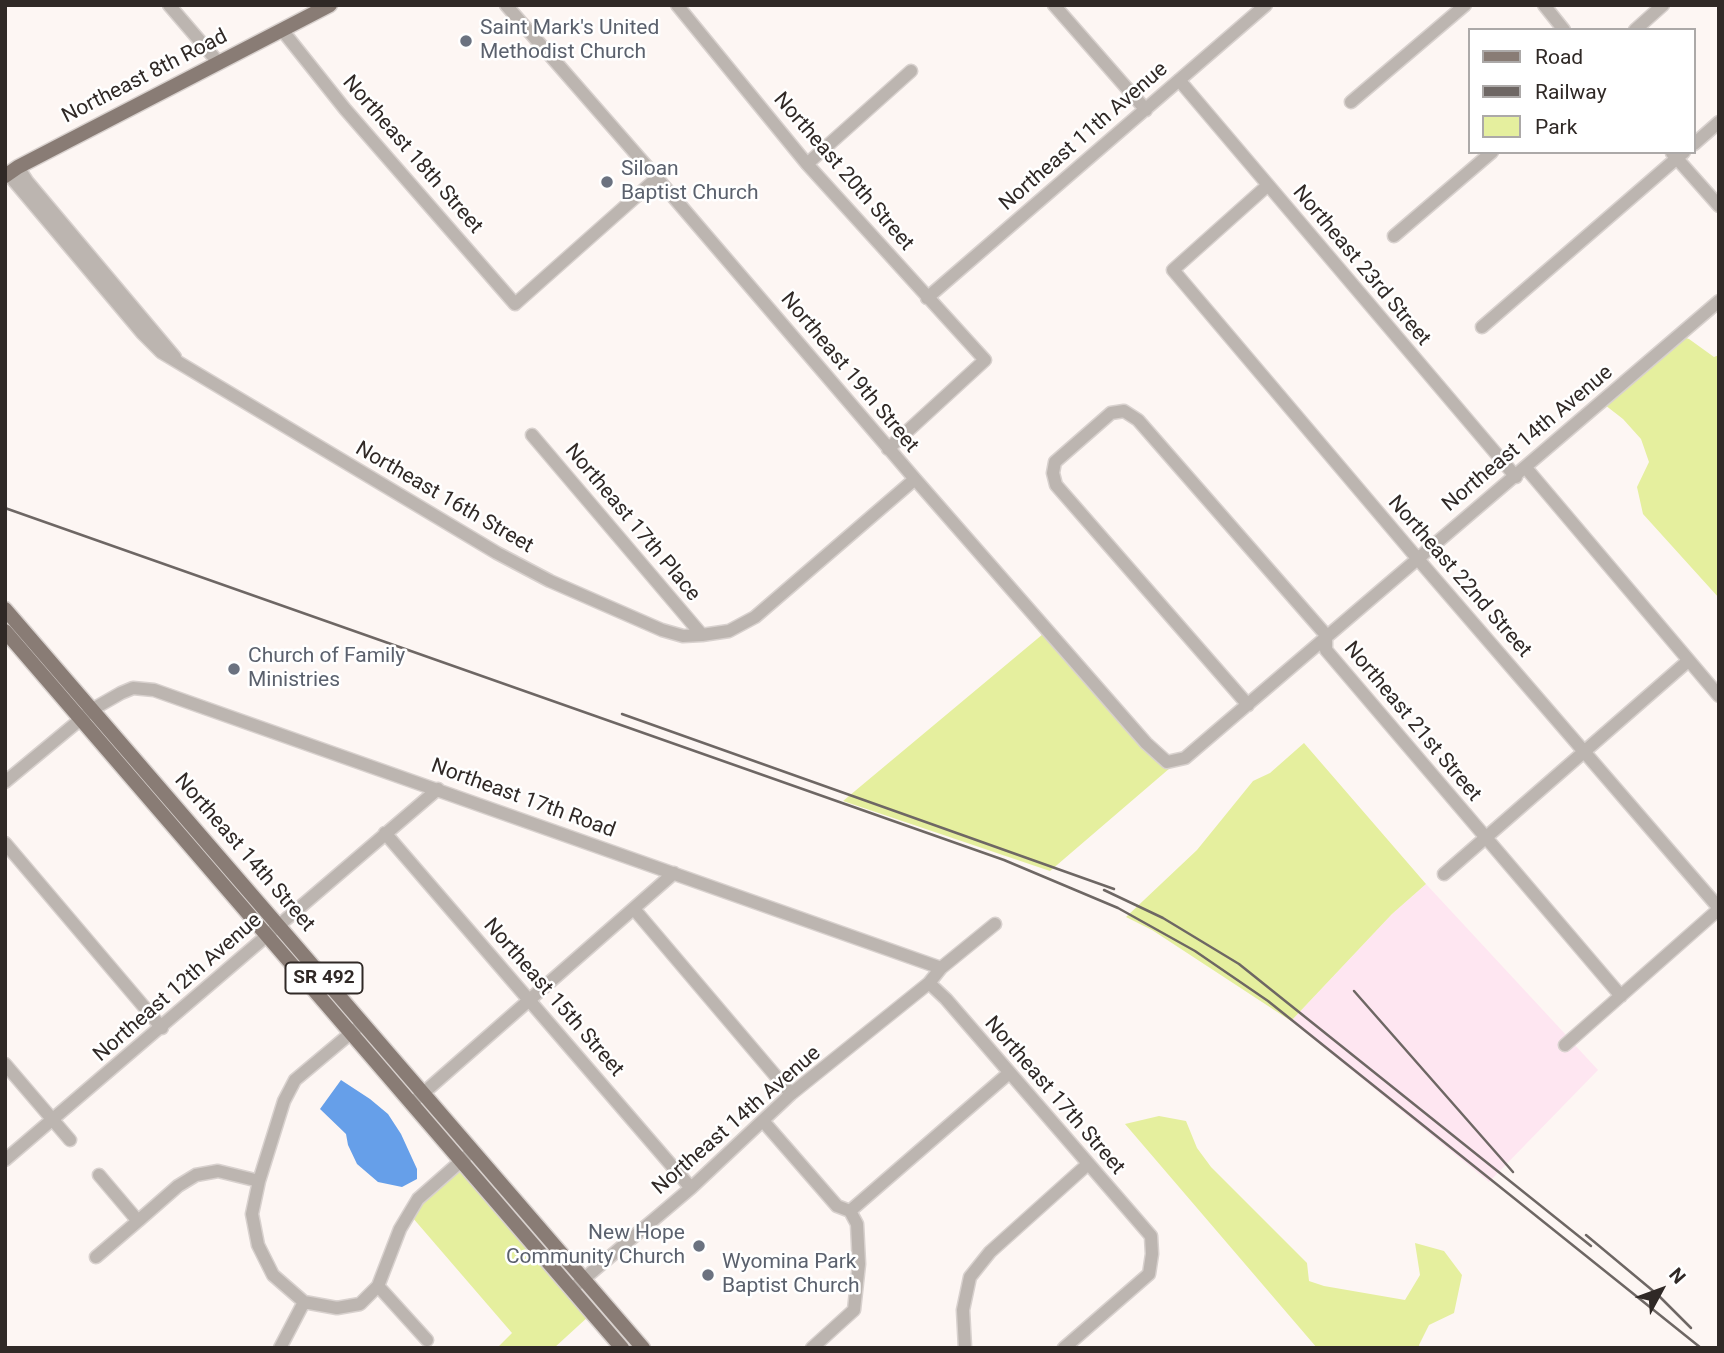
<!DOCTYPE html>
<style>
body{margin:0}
#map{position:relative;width:1724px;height:1353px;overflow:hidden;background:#fdf6f3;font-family:Roboto,sans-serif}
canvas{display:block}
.frame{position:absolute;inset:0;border:7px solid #302926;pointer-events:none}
.legend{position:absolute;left:1468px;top:28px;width:228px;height:126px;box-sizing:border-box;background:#fff;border:2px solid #aca9a8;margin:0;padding:9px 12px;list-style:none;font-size:21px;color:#302926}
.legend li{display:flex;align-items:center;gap:14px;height:35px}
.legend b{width:35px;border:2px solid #aca9a8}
.north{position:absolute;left:1626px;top:1255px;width:70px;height:70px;-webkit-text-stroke:5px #fff;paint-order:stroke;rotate:49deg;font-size:19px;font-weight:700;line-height:28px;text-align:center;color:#302926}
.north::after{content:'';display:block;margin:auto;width:24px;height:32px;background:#302926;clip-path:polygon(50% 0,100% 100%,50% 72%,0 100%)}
</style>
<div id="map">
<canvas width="1724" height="1353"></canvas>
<div class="frame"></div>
<ul class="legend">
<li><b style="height:9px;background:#897c75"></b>Road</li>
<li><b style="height:9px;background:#6e6764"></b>Railway</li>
<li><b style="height:19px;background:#e5ef9e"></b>Park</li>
</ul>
<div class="north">N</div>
</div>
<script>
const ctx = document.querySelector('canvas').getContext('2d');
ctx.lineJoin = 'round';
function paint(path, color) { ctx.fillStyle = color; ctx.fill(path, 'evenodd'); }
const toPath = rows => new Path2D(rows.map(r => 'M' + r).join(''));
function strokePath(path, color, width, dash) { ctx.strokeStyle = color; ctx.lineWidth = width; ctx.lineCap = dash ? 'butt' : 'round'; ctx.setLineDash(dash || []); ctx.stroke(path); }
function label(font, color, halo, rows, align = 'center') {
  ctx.font = font + ' Roboto,sans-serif'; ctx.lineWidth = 5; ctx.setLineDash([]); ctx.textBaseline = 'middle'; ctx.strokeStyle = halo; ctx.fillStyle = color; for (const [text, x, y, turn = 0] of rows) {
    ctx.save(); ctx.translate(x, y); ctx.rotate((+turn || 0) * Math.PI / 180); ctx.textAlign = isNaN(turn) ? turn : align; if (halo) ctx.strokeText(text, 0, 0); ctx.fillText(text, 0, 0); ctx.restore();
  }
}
const industrial = toPath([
 [1426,884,1567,1036,1558,1044,1563,1051,1573,1043,1598,1070,1489,1182,1291,1021,1392,914]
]);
const green = toPath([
 [1683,337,1689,339,1714,357,1719,355,1719,598,1643,514,1637,487,1649,462,1641,439,1623,419,1605,405],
 [1043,634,1163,767,1170,768,1050,871,843,801],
 [1304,743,1426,884,1392,914,1291,1021,1152,930,1126,917,1197,850,1253,781,1270,773],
 [1159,1116,1186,1121,1197,1148,1211,1167,1307,1263,1309,1281,1324,1286,1405,1300,1420,1275,1415,1243,1444,1251,1462,1275,1454,1313,1429,1325,1419,1345,1420,1348,1317,1348,1125,1124],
 [460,1167,589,1316,554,1348,497,1348,512,1333,412,1217,418,1207]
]);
const water = toPath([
 [341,1080,370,1099,388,1114,401,1134,417,1169,417,1179,402,1187,378,1182,357,1164,348,1145,346,1134,320,1109]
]);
const minor = toPath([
 [169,5,218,62],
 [506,5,657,178,915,479,1146,743,1167,762,1185,758,1719,301],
 [677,5,807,164,985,360,888,449],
 [1054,5,1146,110],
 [1544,5,1564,30],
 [282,30,345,109,515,304,657,178],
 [1635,30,1663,5],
 [1179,80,1516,477],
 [1351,102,1465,5],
 [1694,144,1719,122],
 [1672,153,1719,206],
 [807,164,911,71],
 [18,167,27,181,175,357],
 [8,174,142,333,161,352,497,553,550,581,662,630,683,636,702,635,729,631,755,617,915,479],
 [1267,186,1173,270,1417,558,1719,908],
 [1394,236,1492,152],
 [927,298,1266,5],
 [1482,327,1684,152],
 [532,435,702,635],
 [1526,468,1719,696],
 [1248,705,1056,485,1053,473,1055,462,1111,413,1124,411,1138,420,1326,635,1326,650,1621,996],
 [5,782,93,709,121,693,133,688,154,690,941,968],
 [385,833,691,1188],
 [5,843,162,1028],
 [1444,874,1688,661],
 [634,909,791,1094],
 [995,924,941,968,929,983,946,999,1151,1236,1152,1254,1149,1274,1064,1348],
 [1565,1045,1719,909],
 [5,1064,70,1140],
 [412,1103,674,873],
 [763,1121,837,1206,850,1211,857,1224,859,1264,854,1310,812,1348],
 [5,1160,438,789],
 [850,1211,1008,1074],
 [138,1221,178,1186,196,1175,218,1171,259,1181],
 [96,1257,138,1221,99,1175],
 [378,1286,427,1340],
 [572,1289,691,1188,791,1094,929,983],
 [304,1302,273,1275,258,1245,252,1214,259,1181,284,1101,295,1080,357,1028],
 [280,1348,304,1302,337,1308,360,1304,378,1286,400,1229,418,1199,468,1155],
 [965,1348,963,1310,970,1277,990,1252,1088,1164]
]);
const major = toPath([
 [5,176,18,167,330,5],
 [5,609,643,1348],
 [5,631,622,1348]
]);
const rail = toPath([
 [5,508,1004,860,1118,908,1195,951,1268,1001,1701,1348],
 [622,714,1114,889],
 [1104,890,1163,918,1239,964,1591,1246],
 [1354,991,1513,1172],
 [1586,1235,1658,1295,1691,1328]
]);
const markers = [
 [466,41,7,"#6b7280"],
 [607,182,7,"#6b7280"],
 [234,669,7,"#6b7280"],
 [699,1246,7,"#6b7280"],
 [708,1275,7,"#6b7280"]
];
const shields = [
 [324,978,77]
];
const shieldNames = [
 ["SR 492",324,978]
];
const worshipNames = [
 ["Saint Mark's United",480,29],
 ["Methodist Church",480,53],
 ["Siloan",621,170],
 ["Baptist Church",621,194],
 ["Church of Family",248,657],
 ["Ministries",248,681],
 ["New Hope",685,1234,"right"],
 ["Community Church",685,1258,"right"],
 ["Wyomina Park",722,1263],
 ["Baptist Church",722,1287]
];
const streetNames = [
 ["Northeast 8th Road",145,77,-27],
 ["Northeast 11th Avenue",1084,137,-41],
 ["Northeast 18th Street",412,155,49],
 ["Northeast 20th Street",843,172,49],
 ["Northeast 23rd Street",1361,266,50],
 ["Northeast 19th Street",849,373,50],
 ["Northeast 14th Avenue",1528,439,-40],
 ["Northeast 16th Street",444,498,30],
 ["Northeast 17th Place",632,523,50],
 ["Northeast 22nd Street",1459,577,49],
 ["Northeast 21st Street",1412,722,50],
 ["Northeast 17th Road",523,799,20],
 ["Northeast 14th Street",244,853,49],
 ["Northeast 12th Avenue",178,988,-41],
 ["Northeast 15th Street",553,998,49],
 ["Northeast 17th Street",1054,1096,49],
 ["Northeast 14th Avenue",737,1121,-41]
];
paint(industrial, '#fee6f1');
paint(green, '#e5ef9e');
paint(water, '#669fe9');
strokePath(minor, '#d8d1ce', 15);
strokePath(major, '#d8d1ce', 17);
strokePath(minor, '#bcb5b0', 12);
strokePath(major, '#897c75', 14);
strokePath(rail, '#6e6764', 2.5);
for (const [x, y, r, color] of markers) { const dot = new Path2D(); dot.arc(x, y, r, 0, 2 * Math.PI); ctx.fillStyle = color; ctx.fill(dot); strokePath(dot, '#fff', 2.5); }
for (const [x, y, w] of shields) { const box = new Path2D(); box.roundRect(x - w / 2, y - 15.5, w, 31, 5); ctx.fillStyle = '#fff'; ctx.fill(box); strokePath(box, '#302926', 2); }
label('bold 19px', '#302926', null, shieldNames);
label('21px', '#5b616d', '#fff', worshipNames, 'left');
label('21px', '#302926', '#fff', streetNames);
</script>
